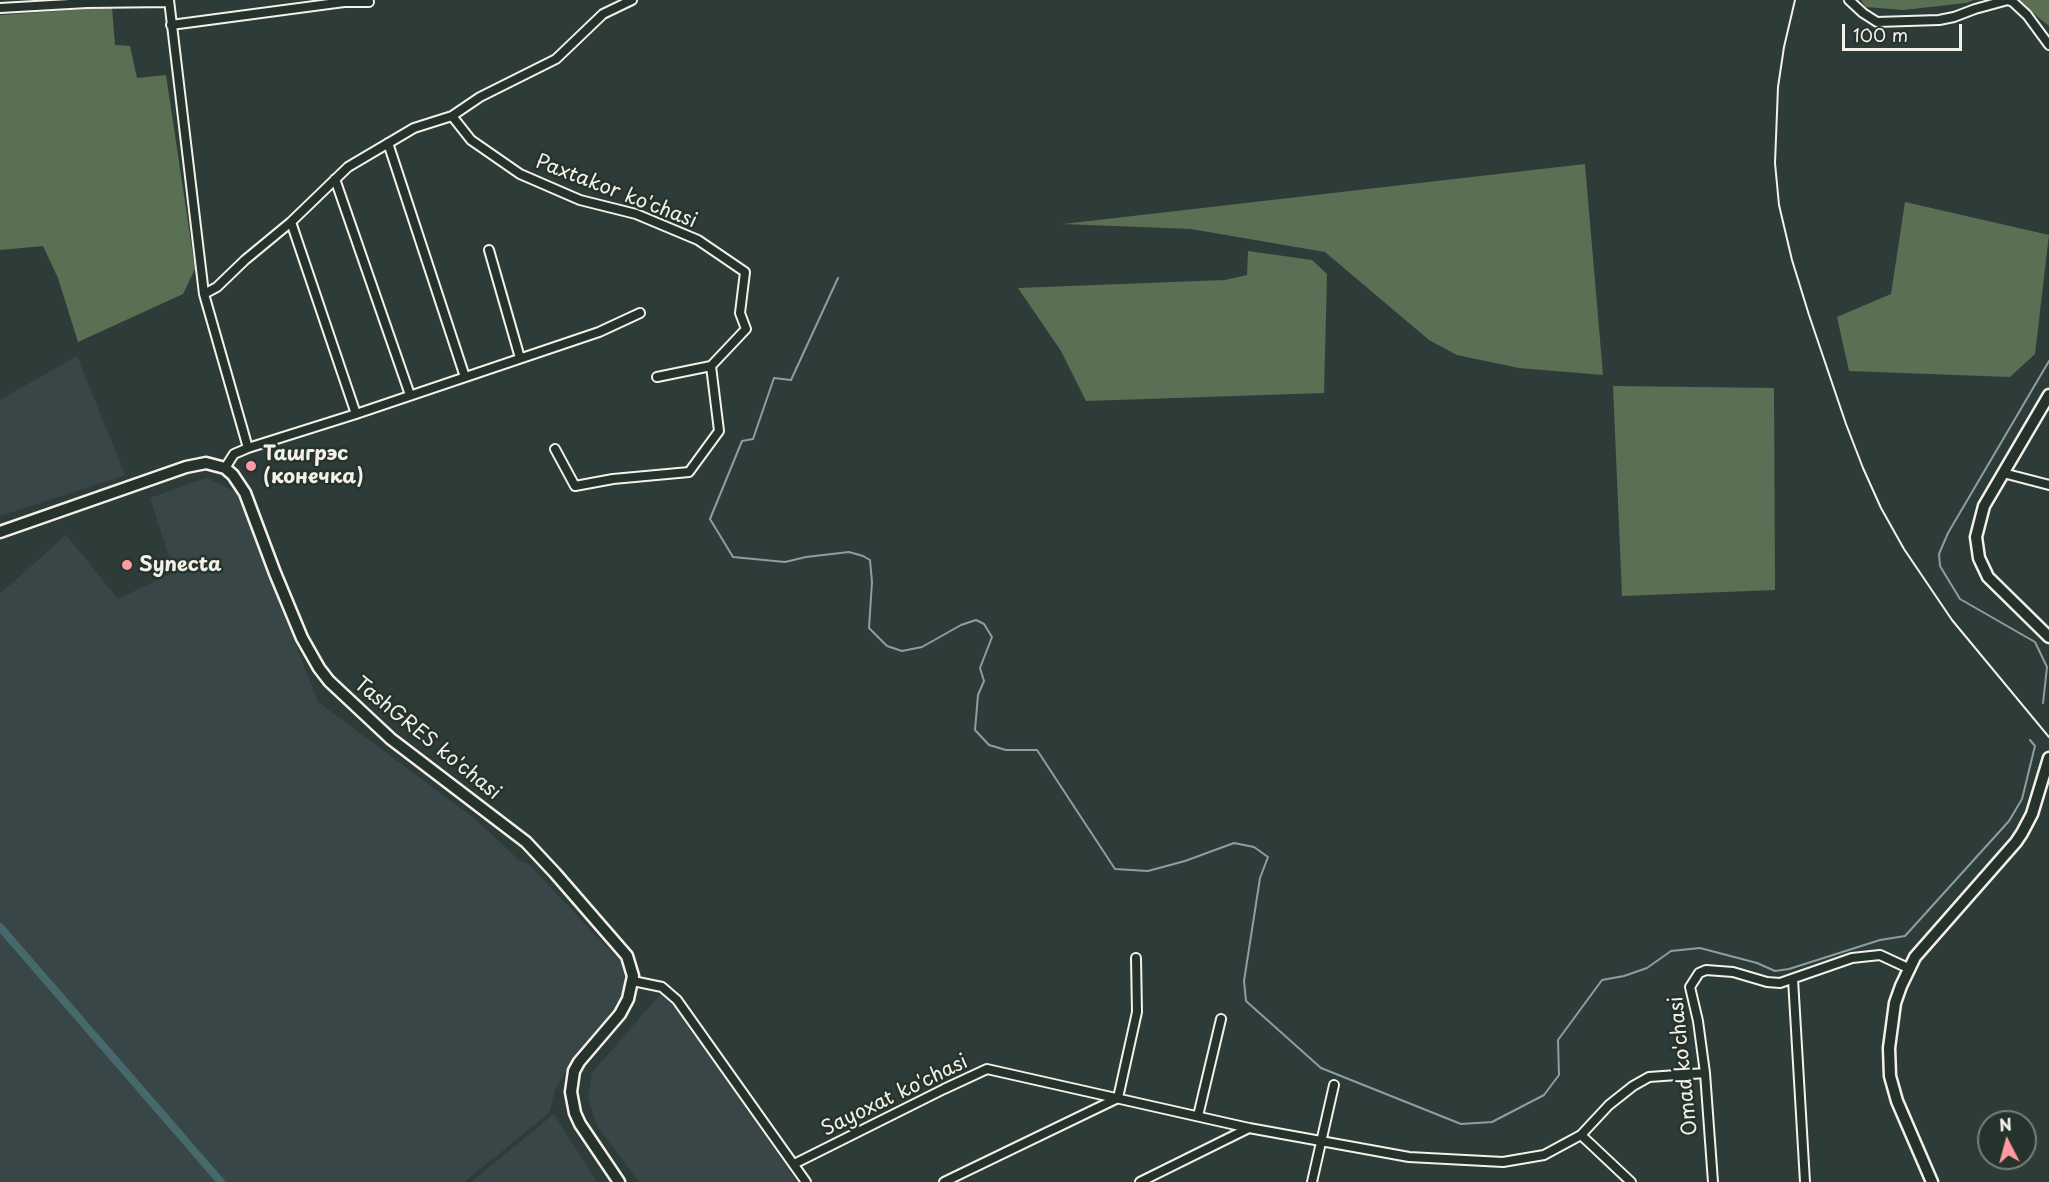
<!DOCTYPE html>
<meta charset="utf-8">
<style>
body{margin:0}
#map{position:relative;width:2049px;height:1182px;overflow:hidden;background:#2e3c39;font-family:"Playpen Sans",sans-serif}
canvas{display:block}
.north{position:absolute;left:1977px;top:1110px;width:60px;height:60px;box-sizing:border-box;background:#26332d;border:2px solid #787f78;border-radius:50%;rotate:354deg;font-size:16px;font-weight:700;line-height:24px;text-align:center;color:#f4f1e8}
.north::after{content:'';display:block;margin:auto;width:21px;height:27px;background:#ff9aa2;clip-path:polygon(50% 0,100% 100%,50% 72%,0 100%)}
.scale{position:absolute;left:1842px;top:24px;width:120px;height:27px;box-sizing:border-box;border:3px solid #f4f1e8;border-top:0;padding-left:8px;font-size:18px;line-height:21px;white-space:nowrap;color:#f4f1e8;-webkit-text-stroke:4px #26332d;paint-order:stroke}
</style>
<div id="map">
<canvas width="2049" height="1182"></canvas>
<div class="north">N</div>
<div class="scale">100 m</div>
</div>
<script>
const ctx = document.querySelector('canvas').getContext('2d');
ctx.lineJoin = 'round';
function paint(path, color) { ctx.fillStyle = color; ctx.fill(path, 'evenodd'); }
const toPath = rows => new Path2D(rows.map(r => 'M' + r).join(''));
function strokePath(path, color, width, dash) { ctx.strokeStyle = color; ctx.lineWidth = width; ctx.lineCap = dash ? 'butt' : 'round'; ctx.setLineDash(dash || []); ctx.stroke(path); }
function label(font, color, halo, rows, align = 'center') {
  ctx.font = font + ' "Playpen Sans",sans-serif'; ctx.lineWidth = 5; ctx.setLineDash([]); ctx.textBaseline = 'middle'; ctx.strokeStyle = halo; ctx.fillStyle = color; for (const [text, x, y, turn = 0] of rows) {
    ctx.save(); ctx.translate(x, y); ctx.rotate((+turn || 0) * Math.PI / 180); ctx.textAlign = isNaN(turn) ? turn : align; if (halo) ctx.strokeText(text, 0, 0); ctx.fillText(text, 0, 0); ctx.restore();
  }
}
const built = toPath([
 [77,356,125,475,0,516,0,400],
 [206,478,237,492,318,702,474,818,520,861,528,863,626,968,622,999,577,1054,556,1087,549,1113,464,1182,0,1182,0,594,66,535,118,599,174,572,150,498],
 [663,991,677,1005,797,1182,639,1182,597,1126,588,1098,592,1073],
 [554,1114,597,1182,471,1182]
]);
const green = toPath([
 [1861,0,1974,0,1966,3,1903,10,1866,7],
 [2017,0,2049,0,2049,26],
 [112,7,115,45,130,46,137,78,166,75,195,269,183,294,78,342,58,278,43,246,0,250,0,15],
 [1585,164,1603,375,1519,368,1457,355,1429,340,1325,252,1191,229,1063,224],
 [1905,202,2049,235,2035,354,2010,377,1849,371,1837,317,1891,294],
 [1248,251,1312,260,1327,274,1324,393,1086,401,1061,351,1018,288,1225,280,1247,275],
 [1613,386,1774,388,1775,590,1622,596]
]);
const stream = toPath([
 [838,278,791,380,774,378,753,439,742,441,710,519,733,557,785,562,806,557,849,552,863,556,870,560,872,582,869,628,887,646,902,651,922,647,961,625,976,620,984,624,992,637,980,668,984,681,978,695,975,730,989,745,1006,750,1037,750,1115,869,1148,871,1185,861,1234,843,1254,847,1268,857,1260,878,1244,981,1246,1001,1321,1068,1461,1124,1492,1122,1544,1095,1559,1075,1558,1040,1602,980,1624,976,1647,968,1671,951,1700,948,1757,963,1775,971,1789,969,1880,940,1905,936,2009,821,2022,799,2035,746,2030,740],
 [2043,703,2047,667,2035,642,1960,599,1940,566,1939,554,1948,533,2049,361]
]);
const canal = toPath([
 [0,927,221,1182]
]);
const street = toPath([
 [169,0,204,294,248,448],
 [1849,0,1863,13,1877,22,1939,20,1954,17,1975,9,2008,0,2013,2,2027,15,2049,45],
 [0,8,87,3,169,2],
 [171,25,344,2,369,2],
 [452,116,471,140,520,174,580,200,636,214,698,240,745,272,740,313,746,329,711,366,657,377],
 [388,143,465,377],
 [335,179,410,395],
 [291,222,356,414],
 [489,250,520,358],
 [204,294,217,287,245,260,291,222,348,167,414,128,452,116,480,97,556,59,603,14,632,0],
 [555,449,575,486,613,479,689,472,719,431,711,366],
 [225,468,234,454,248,448,356,414,599,332,640,313],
 [2003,473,2049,485],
 [1793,979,1805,1182],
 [633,981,662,987,677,1000,806,1182],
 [1198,1116,1221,1019],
 [1581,1135,1631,1182],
 [794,1164,944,1089,987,1069,1249,1128,1409,1157,1503,1162,1544,1155,1581,1135,1609,1105,1633,1086,1649,1077,1705,1073],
 [944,1182,1118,1098,1137,1012,1136,958],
 [1140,1182,1249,1128],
 [1312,1182,1334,1085],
 [1713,1182,1705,1073,1698,1021,1690,987,1699,973,1706,970,1733,972,1767,982,1780,983,1852,958,1880,955,1908,968]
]);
const secondary = toPath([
 [2049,395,1984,506,1976,537,1979,558,1988,577,2049,637],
 [0,532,186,467,206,463,225,468,233,475,245,493,275,573,302,638,319,668,329,681,391,739,526,842,555,873,627,956,633,976,628,999,620,1014,579,1062,574,1071,571,1092,575,1113,580,1124,619,1182],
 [1932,1182,1897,1101,1890,1076,1889,1048,1895,1003,1901,986,1915,957,2016,842,2022,833,2032,814,2049,758]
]);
const rail = toPath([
 [1795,0,1784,47,1778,87,1775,163,1779,205,1792,260,1809,315,1846,424,1863,468,1881,508,1904,549,1952,620,2049,737]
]);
const markers = [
 [251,466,6,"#ff9aa2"],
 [127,565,6,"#ff9aa2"]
];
const streetNames = [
 ["Paxtakor ko'chasi",616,192,21],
 ["TashGRES ko'chasi",427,739,39],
 ["Omad ko'chasi",1684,1066,-96],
 ["Sayoxat ko'chasi",895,1096,-26]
];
const poiNames = [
 ["Ташгрэс",263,454],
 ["(конечка)",263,477],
 ["Synecta",139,565]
];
paint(built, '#384648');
paint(green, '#5a7054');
strokePath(stream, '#8c9f9e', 2);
strokePath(canal, '#46696c', 8);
strokePath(street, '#f4f1e8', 12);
strokePath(secondary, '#f4f1e8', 15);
strokePath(street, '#26332d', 8);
strokePath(secondary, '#26332d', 10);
strokePath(rail, '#f4f1e8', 2);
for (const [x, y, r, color] of markers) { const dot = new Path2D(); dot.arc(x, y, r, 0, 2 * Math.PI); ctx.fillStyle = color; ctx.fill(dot); strokePath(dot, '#26332d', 2); }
label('20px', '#f4f1e8', '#26332d', streetNames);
label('bold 20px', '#f4f1e8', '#26332d', poiNames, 'left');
</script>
